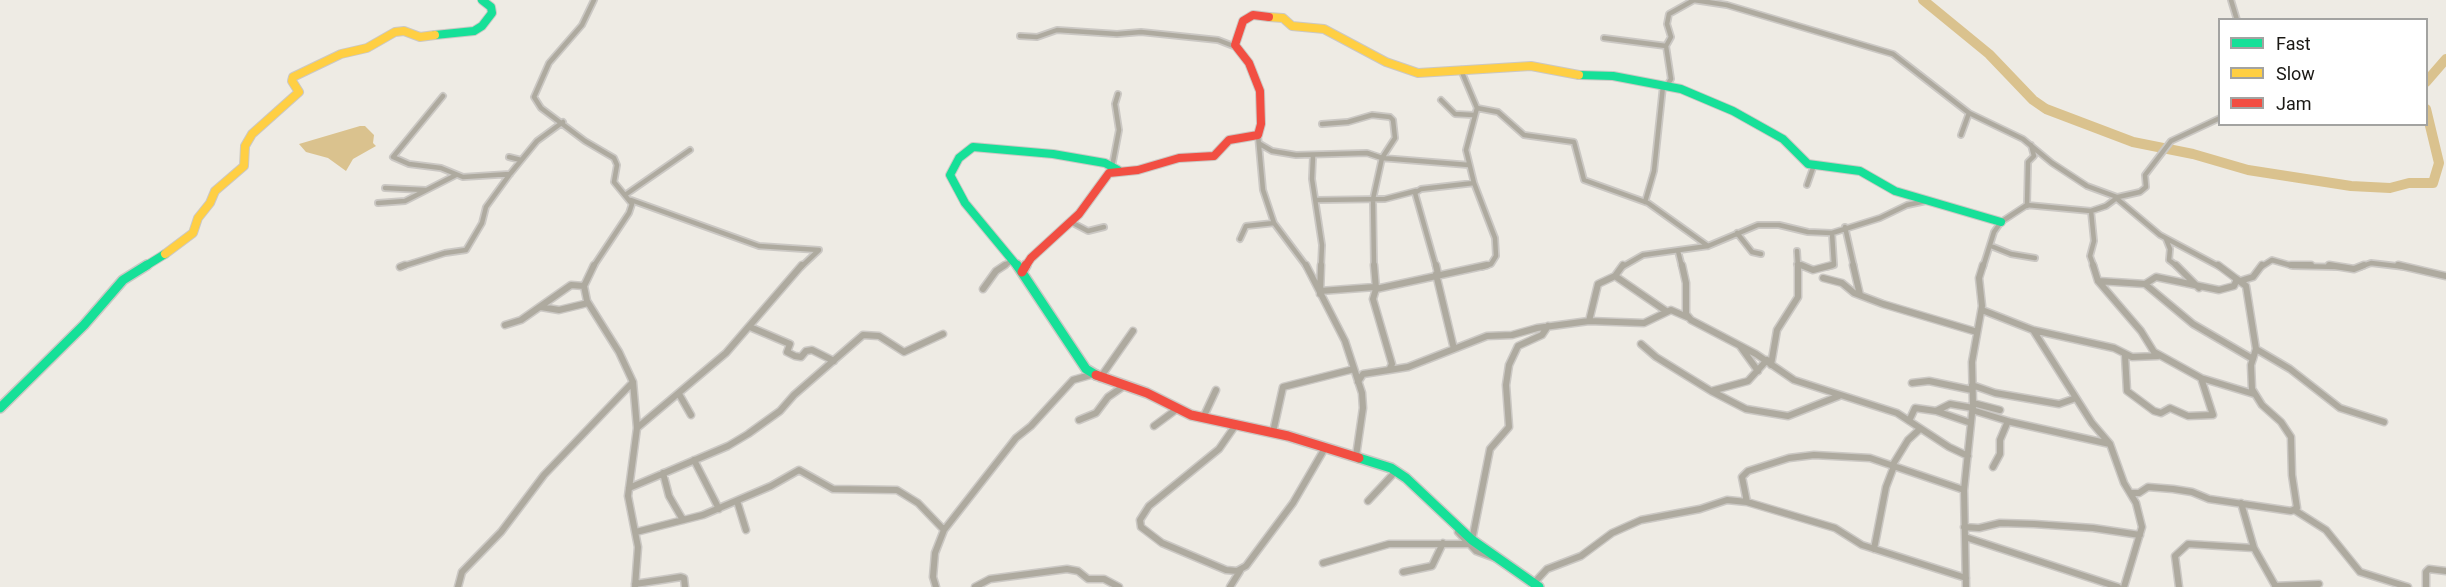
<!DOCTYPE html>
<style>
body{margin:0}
#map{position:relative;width:2446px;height:587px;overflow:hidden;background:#eeebe4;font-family:Roboto,sans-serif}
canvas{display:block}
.legend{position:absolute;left:2218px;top:18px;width:210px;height:108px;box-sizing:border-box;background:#fff;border:2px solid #a3a3a1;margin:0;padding:8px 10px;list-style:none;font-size:18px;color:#1a1814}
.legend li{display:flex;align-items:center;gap:12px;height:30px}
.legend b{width:30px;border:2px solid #a3a3a1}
</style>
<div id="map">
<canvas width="2446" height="587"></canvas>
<ul class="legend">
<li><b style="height:8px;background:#16e098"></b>Fast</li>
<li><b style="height:8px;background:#ffcf43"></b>Slow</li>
<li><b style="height:8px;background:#f24e42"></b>Jam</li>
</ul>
</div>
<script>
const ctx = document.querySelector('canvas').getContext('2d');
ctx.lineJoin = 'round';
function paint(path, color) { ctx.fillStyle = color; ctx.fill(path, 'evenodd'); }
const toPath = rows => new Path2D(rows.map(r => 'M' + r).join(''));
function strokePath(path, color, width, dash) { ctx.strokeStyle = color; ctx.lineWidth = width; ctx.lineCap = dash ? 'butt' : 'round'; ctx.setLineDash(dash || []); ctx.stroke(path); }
const water = toPath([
 [360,126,365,126,374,135,373,143,376,146,353,159,346,171,328,158,306,152,299,144]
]);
const river = toPath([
 [1923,0,1989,54,2033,100,2046,109,2133,142,2193,154,2248,170,2351,186,2390,188,2409,183,2433,183,2439,163,2426,109],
 [2426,82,2446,59]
]);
const streetFar1 = toPath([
 [2231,0,2237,20],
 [1020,36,1037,37,1057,30,1117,34,1141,32,1218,40,1236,47],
 [1604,38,1666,46],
 [1461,70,1477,108,1466,150,1474,183,1495,238,1496,256,1491,264,1482,267],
 [1666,87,1671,79,1666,46,1671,37,1667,24,1669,14,1694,0,1727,5,1893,54,1969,113,2023,139,2052,163,2087,186,2117,197],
 [443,96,393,157,409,164,441,168,463,177,510,174],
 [1441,100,1455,114,1474,115],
 [1477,108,1498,112,1524,135,1574,142,1584,180,1648,203,1708,246],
 [1322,124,1348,122,1372,115,1390,117,1393,120,1395,138,1382,158],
 [1258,135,1263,190,1274,223,1307,267],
 [1961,135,1969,113],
 [1260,144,1272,151,1296,155,1367,153,1382,158,1373,199,1374,267],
 [1313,156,1312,179,1322,245,1321,267],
 [509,157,521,160],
 [1382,158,1469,165],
 [1112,167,1119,130,1115,104,1118,94],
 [1807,185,1814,165],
 [385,188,425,190],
 [625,195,690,150],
 [2116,198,2160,235,2220,267],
 [631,200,759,246,819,250,801,267],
 [1317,200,1385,199,1416,191],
 [1645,202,1654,171,1663,86],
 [378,203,405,201,456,175],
 [2027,206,2028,162,2034,156,2031,145],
 [2091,211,2094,241,2090,256,2094,267],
 [1071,222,1088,231,1104,227],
 [1845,227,1854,267],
 [1737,233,1752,252,1761,254],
 [1240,239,1246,226,1274,223],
 [2166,239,2170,249,2169,260,2178,267],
 [1991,246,2011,254,2035,258],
 [1678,251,1682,267],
 [1797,251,1798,267],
 [1797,264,1805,267],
 [400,267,445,253,466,250,482,223,486,207,510,174,537,141,563,122],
 [593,267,629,213,632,204,614,182,617,165,614,158,585,141,541,108,534,97,549,63,582,25,594,0],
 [1002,267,1013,260],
 [1436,267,1415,193,1421,189,1474,183],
 [1622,267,1643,255,1708,246,1758,225,1779,225,1808,232,1832,233,1880,218,1907,205,1926,201],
 [1826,267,1834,265,1832,233],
 [1983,267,1994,232,2001,222,2027,205,2091,211,2106,206,2118,197,2140,192,2146,187,2145,175,2171,141,2220,118],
 [2261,267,2272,260,2293,266,2340,267],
 [2360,267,2371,263,2405,267]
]);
const street = toPath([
 [594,265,584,286,587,301,619,352,633,382,637,428,628,496,638,547,635,587],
 [1306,265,1345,341,1362,393,1363,408,1356,456],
 [1374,265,1376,289],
 [1436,265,1438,274],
 [1682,265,1686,283,1686,314,1691,320,1756,354,1794,380,1897,413,1949,447,1968,456],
 [1801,265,1813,270,1832,265],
 [1853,265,1860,295],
 [2093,265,2098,281,2141,331,2154,352,2201,378,2213,415,2188,416,2170,408,2161,413,2154,411,2127,391,2125,355],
 [2176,265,2199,288],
 [2291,265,2311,265],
 [2329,265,2354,269,2364,265],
 [2398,265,2446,276],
 [400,267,405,265],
 [1436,274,1454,349],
 [1615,276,1666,311],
 [1823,278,1842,283,1854,293,1883,304,1977,332],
 [2098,281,2145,284,2193,324,2253,359],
 [2240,281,2253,277,2262,265],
 [2145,284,2156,277,2219,290,2234,286,2237,279],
 [983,289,996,271,1005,265],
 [1320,291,1375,287],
 [1320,294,1321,265],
 [541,307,559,310,588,303],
 [1982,310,2033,330,2114,348,2132,357,2158,356],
 [1589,321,1598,284,1615,276,1623,265],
 [505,325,521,320,571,285,584,286],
 [750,327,790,344,787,352,795,356,801,357,806,351,812,350,834,361],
 [2033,330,2092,423,2110,444,2124,483,2136,503,2142,527,2124,587],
 [1641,344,1656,357,1711,391,1748,381,1767,360],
 [1740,346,1758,371],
 [2256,349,2290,369,2340,408,2384,422],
 [1771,365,1777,330,1798,297,1798,265],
 [1389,370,1408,367,1487,336,1512,335,1537,328,1589,321,1644,323,1671,310,1687,317],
 [1100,378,1133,331],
 [2201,378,2254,394],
 [1358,382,1363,374,1389,370,1392,364,1373,299,1376,289,1487,265],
 [1912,383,1929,381,1972,390],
 [1972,385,1995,393,2059,404,2076,398],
 [1711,391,1746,409,1788,416,1839,396],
 [679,394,691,415],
 [1973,403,2000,410],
 [1972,410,2011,422,2110,444],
 [1936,411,1971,423],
 [1203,418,1216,390],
 [1079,420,1096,413,1108,397,1124,386],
 [1909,421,1915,408,1936,411,1950,404,1973,408],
 [1154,426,1177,409],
 [1235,426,1219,449,1149,506,1140,520,1141,527,1162,543,1226,570,1237,571,1246,566,1293,503,1325,448],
 [637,428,726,353,802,265],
 [1273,432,1283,387,1354,369],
 [694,460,719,509],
 [1892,466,1908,440,1920,429],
 [1993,467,2000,454,2000,440,2008,421],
 [663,473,669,496,683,520],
 [629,488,728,446,748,434,780,411,794,395,863,335,879,336,904,352,943,334],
 [2132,493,2139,493,2148,487,2173,489,2192,492,2209,499,2291,511,2297,508,2292,475,2291,437,2281,422,2262,405,2252,389,2251,365,2256,349,2246,286,2218,265],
 [737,501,746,530],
 [1368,501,1396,471],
 [1747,502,1742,477,1748,471,1789,458,1814,455,1870,458,1964,490],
 [2241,503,2254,548,2276,587],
 [2296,511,2326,530,2360,572,2408,587],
 [1964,527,1979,528,2000,523,2034,524,2093,528,2140,535],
 [636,532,703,515,771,486,799,470,833,489,897,490,918,503,944,530],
 [1458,532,1476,551,1495,558],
 [1965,537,2118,587],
 [1472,540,1490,449,1509,427,1506,385,1509,365,1518,346,1542,335,1548,326],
 [1874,549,1886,487,1894,466],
 [1323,563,1389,544,1468,544],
 [1403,572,1432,566,1443,543],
 [1534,583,1547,569,1581,556,1612,533,1641,520,1700,509,1727,500,1747,502,1835,528,1862,545,1966,578],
 [635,584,681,577,684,578,685,587],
 [2275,586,2319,584],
 [458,587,462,572,501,532,544,475,633,382],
 [936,587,933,577,935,553,944,530,1016,438,1031,426,1073,380,1094,374],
 [975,587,990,579,1067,569,1078,571,1088,579,1104,579,1119,587],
 [1230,587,1240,571],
 [1966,587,1964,490,1973,404,1972,362,1982,306,1979,278,1983,265],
 [2179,587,2175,556,2188,544,2254,548],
 [2426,587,2426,572,2429,569,2446,571]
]);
const fastFar1 = toPath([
 [435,35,474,31,482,26,492,13,491,7,482,0],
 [1579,75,1613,76,1681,89,1733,111,1783,139,1808,164,1860,171,1895,191,2001,222],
 [144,267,165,254],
 [1018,267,965,203,950,175,959,158,973,147,1053,154,1105,163,1118,170]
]);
const fast = toPath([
 [1017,265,1086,369,1096,375],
 [0,408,84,325,123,280,147,265],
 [1359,458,1391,468,1406,478,1472,540,1539,587]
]);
const slow = toPath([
 [1269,17,1283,18,1292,26,1324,29,1386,62,1418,73,1531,66,1579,75],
 [165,254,193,233,198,218,210,203,215,191,244,166,245,146,252,134,299,92,292,81,293,77,341,54,367,48,395,32,404,31,420,37,435,35]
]);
const jamFar1 = toPath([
 [1025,267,1031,258,1079,214,1109,173,1138,170,1179,158,1214,156,1229,140,1258,135,1261,124,1260,91,1249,63,1235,45,1243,21,1253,15,1269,17]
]);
const jam = toPath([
 [1022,272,1026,265],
 [1096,375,1147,393,1191,415,1288,436,1359,458]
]);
paint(water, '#dac28e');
strokePath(river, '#dac28e', 10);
strokePath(streetFar1, '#cbc8c4', 8);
strokePath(street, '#cbc8c4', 9);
strokePath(fastFar1, '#cbc8c4', 10);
strokePath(fast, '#cbc8c4', 12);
strokePath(slow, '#cbc8c4', 10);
strokePath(jamFar1, '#cbc8c4', 10);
strokePath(jam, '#cbc8c4', 12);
strokePath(streetFar1, '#aeaa9f', 4.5);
strokePath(street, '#aeaa9f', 6);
strokePath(fastFar1, '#16e098', 8);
strokePath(fast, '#16e098', 9);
strokePath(slow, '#ffcf43', 8);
strokePath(jamFar1, '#f24e42', 8);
strokePath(jam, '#f24e42', 9);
</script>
